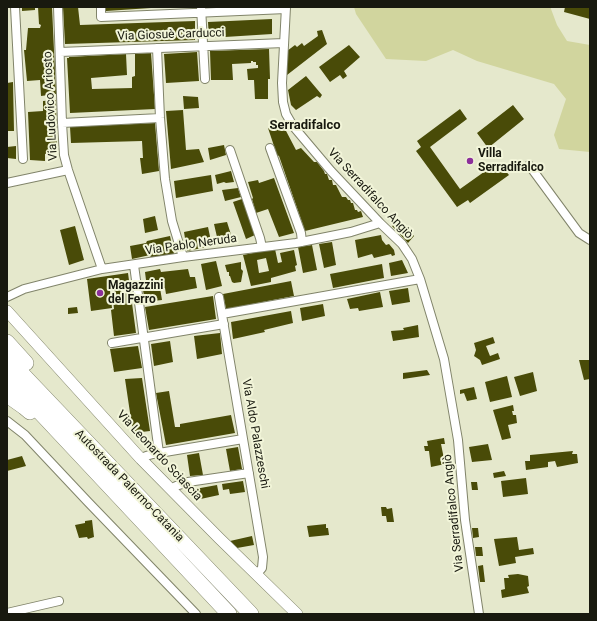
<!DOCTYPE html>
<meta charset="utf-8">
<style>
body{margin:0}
#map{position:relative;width:597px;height:621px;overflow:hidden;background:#e5e8cc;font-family:Roboto,sans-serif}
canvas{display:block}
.frame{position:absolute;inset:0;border:8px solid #18190f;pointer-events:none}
</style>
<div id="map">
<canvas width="597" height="621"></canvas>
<div class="frame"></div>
</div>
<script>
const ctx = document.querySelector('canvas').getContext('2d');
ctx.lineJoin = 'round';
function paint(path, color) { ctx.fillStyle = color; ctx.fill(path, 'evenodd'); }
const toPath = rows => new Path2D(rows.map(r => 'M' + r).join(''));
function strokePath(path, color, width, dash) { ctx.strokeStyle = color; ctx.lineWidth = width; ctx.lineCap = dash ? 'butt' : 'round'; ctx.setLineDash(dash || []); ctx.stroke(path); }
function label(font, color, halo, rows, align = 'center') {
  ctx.font = font + ' Roboto,sans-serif'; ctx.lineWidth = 4; ctx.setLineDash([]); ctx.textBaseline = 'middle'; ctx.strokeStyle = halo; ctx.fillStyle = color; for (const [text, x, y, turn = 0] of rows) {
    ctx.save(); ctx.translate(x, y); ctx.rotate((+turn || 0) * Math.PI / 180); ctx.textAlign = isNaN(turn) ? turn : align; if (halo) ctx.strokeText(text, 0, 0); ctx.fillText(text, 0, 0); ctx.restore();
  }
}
const green = toPath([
 [354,7,551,7,551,9,557,25,567,41,590,45,590,152,559,149,554,135,566,99,554,84,477,61,453,50,426,61,386,59,356,14]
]);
const building = toPath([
 [22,7,35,7,35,10,22,11],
 [38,7,52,7,56,94,41,96,40,80,27,81,24,50,26,50,28,28,40,28,41,25,39,24],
 [63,7,78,7,80,25,195,21,195,40,65,44],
 [106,7,151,7,151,8,106,11],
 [565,7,590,7,590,19,564,12],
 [272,19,272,34,209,38,208,22],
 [322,30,327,44,287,75,287,51,295,45,297,47,302,43,304,46,318,36,317,31],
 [349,45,360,57,344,71,347,76,343,79,340,75,330,82,319,67],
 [269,49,270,79,268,79,268,99,255,99,254,80,248,80,247,69,258,68,258,65,256,65,256,62,253,62,253,61,251,61,251,63,232,64,233,80,211,80,210,51],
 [197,52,199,81,166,83,164,54],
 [151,53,155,109,70,113,67,58,69,58,69,57,126,54,127,75,91,78,92,89,132,88,132,77,135,76,135,54],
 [306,76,322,95,320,98,317,96,296,110,291,105,288,90],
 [13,82,14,131,7,131,7,83],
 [183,96,198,97,199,108,184,109],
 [56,100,57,152,45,154,45,161,30,160,28,112,43,111,43,101],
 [513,105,524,119,488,148,477,133],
 [460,109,467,119,430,147,460,189,498,162,509,175,470,203,468,200,457,207,416,151,421,147,417,141],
 [183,110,186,150,199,149,204,162,171,169,166,111],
 [155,123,159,171,142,174,140,158,143,158,142,141,71,143,70,127],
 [278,125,280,130,285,129,296,150,301,148,314,162,317,162,324,171,325,174,327,174,329,180,332,180,333,185,336,185,342,197,346,197,348,200,350,200,351,203,353,203,355,210,357,210,358,212,361,211,363,217,305,231,279,156,277,155,268,128],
 [224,145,226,155,210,160,208,148],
 [16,146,16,159,7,158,7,147],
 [231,171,234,182,226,183,224,182,217,184,215,175],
 [211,175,213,191,176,198,174,181],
 [274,178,294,233,279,237,268,209,256,213,252,199,253,198,248,182,258,180,259,183],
 [238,188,241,197,225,201,222,190],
 [242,199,255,235,246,239,233,202],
 [155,216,158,230,145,233,143,219],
 [399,220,414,236,408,243,392,226],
 [227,222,233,241,230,242,217,245,215,238,217,237,214,224],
 [75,226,84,260,69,265,60,230],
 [208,227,212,246,187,251,184,232],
 [381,235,382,240,386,245,389,244,394,250,395,255,392,256,391,254,374,258,372,254,358,258,355,240],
 [170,236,174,254,151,258,150,255,132,259,130,246,146,243,147,241],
 [332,242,336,265,324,268,319,244],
 [312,245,317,270,303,273,298,247],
 [275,249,278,263,282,262,280,253,294,250,297,265,295,266,296,271,271,278,271,282,251,286,243,255,253,253,253,251,264,250,265,251],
 [266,258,269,271,259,273,257,260],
 [402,260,408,273,391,276,389,263],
 [216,261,222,286,206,290,201,264],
 [241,262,241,269,243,271,241,282,234,283,232,282,230,276,229,276,229,272,227,272,225,265],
 [382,264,384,278,333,288,330,274],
 [160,269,161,272,188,269,190,277,195,277,197,288,166,294,165,288,160,288,162,300,145,302,143,290,147,288,145,272],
 [128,273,136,333,114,336,111,310,114,309,111,282,109,282,112,308,91,311,87,279],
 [291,281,294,296,226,309,223,294],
 [408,288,410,302,392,305,389,291],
 [380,292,383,307,359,311,358,308,350,309,347,299],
 [213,296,216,319,149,330,145,307],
 [323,304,325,316,302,321,300,308],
 [77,307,78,313,68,314,68,308],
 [291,311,293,323,264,330,265,332,233,339,231,322],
 [418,325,419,337,393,341,391,331,404,330,403,328],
 [220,333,222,354,197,359,194,336],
 [493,337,495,343,486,346,490,356,498,353,500,359,482,365,480,360,474,356,476,350,474,343],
 [170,341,173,362,154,366,151,344],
 [138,346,142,368,114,372,110,349],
 [579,360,590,360,590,379,584,380],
 [427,370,430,375,403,379,403,373],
 [533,372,537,391,520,396,514,377],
 [507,376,512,397,490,402,485,382],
 [142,378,150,431,133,433,125,379],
 [474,387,477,399,467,401,464,393,460,394,460,390],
 [169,391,175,427,180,427,180,424,231,415,235,433,166,445,156,393],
 [513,405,514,411,512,411,513,415,516,415,517,423,508,425,511,438,502,440,493,410],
 [444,438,445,444,441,444,445,464,431,467,429,451,425,451,424,446,428,446,427,441],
 [488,444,492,460,472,462,469,447],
 [238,447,242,469,230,471,226,449],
 [573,451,572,454,577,454,578,463,557,467,555,461,548,462,548,467,526,470,525,461,530,461,530,455],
 [199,453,203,475,190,476,187,455],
 [22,456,26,466,7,471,7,460],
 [504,471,506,476,494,478,493,473],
 [526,478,528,494,503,497,501,481],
 [243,481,245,492,230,494,229,489,223,490,222,484],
 [471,482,477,482,478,490,472,490],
 [217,485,219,495,196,500,195,489],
 [381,507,386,507,387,509,392,508,394,522,387,522,386,516,382,516],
 [92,520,94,537,88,539,87,537,79,538,75,525,85,523,85,521],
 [326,524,326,528,328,528,329,535,309,537,307,526],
 [472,528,478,528,479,537,473,538],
 [252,536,254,545,237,548,230,541],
 [517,537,519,550,533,548,534,554,515,557,516,563,499,566,494,539],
 [475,547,482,547,483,556,476,556],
 [483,565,485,582,480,582,478,566],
 [518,574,528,576,529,586,527,587,529,593,502,598,501,590,505,589,504,578,509,578,508,575]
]);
const street = toPath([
 [15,7,23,159],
 [58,7,62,123,64,155,68,170,102,269],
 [101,7,101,17,286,9],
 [201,7,205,79],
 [286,7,282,83,283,102,286,114,293,126,331,171,380,223,402,244,412,259,420,279,444,359,458,440,465,520,479,614],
 [157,48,160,118,165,179,172,221,183,257],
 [60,52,284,43],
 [62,123,160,118],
 [270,148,301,233,302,242],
 [230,150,260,238,262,247],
 [529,165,579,233,590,240],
 [7,183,68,170],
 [134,265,159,453],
 [7,297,24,289,102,269,183,257,296,243,351,232,380,223],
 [219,297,263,557,262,568,257,574],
 [222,314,420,279],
 [112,343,224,324],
 [7,421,25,435,88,502,196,614],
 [141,459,146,456,153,454,243,439],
 [171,489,176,486,188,482,249,473],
 [7,613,59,601]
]);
const secondary = toPath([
 [7,311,141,459,219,538,297,614]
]);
const highway = toPath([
 [7,342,26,363],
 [7,358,251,614],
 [7,377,229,614],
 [7,395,24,407,30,412]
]);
const markers = [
 [470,161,4,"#8b2f9a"],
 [100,293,4,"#8b2f9a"]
];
const streetNames = [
 ["Via Giosuè Carducci",171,35,-2],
 ["Via Ludovico Ariosto",51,106,-93],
 ["Via Serradifalco Angiò",370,194,47],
 ["Via Pablo Neruda",191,245,-8],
 ["Via Aldo Palazzeschi",255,434,80],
 ["Via Leonardo Sciascia",159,456,47],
 ["Autostrada Palermo-Catania",129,486,46],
 ["Via Serradifalco Angiò",454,513,-96]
];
const poiNames = [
 ["Villa",478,154],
 ["Serradifalco",478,168],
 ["Magazzini",108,286],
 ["del Ferro",108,300]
];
const neighbourhoodNames = [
 ["Serradifalco",305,126]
];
paint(green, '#d1d59e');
paint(building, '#494b08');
strokePath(street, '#81846a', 10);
strokePath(secondary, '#81846a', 12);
strokePath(highway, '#81846a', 16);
strokePath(street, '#fff', 8);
strokePath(secondary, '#fff', 11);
strokePath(highway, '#fff', 15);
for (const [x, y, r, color] of markers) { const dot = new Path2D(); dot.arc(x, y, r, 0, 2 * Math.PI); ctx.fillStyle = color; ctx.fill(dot); strokePath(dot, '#f2f5d9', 1.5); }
label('12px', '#18190f', '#f2f5d9', streetNames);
label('bold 12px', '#18190f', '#f2f5d9', poiNames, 'left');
label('bold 13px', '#18190f', '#f2f5d9', neighbourhoodNames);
</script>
